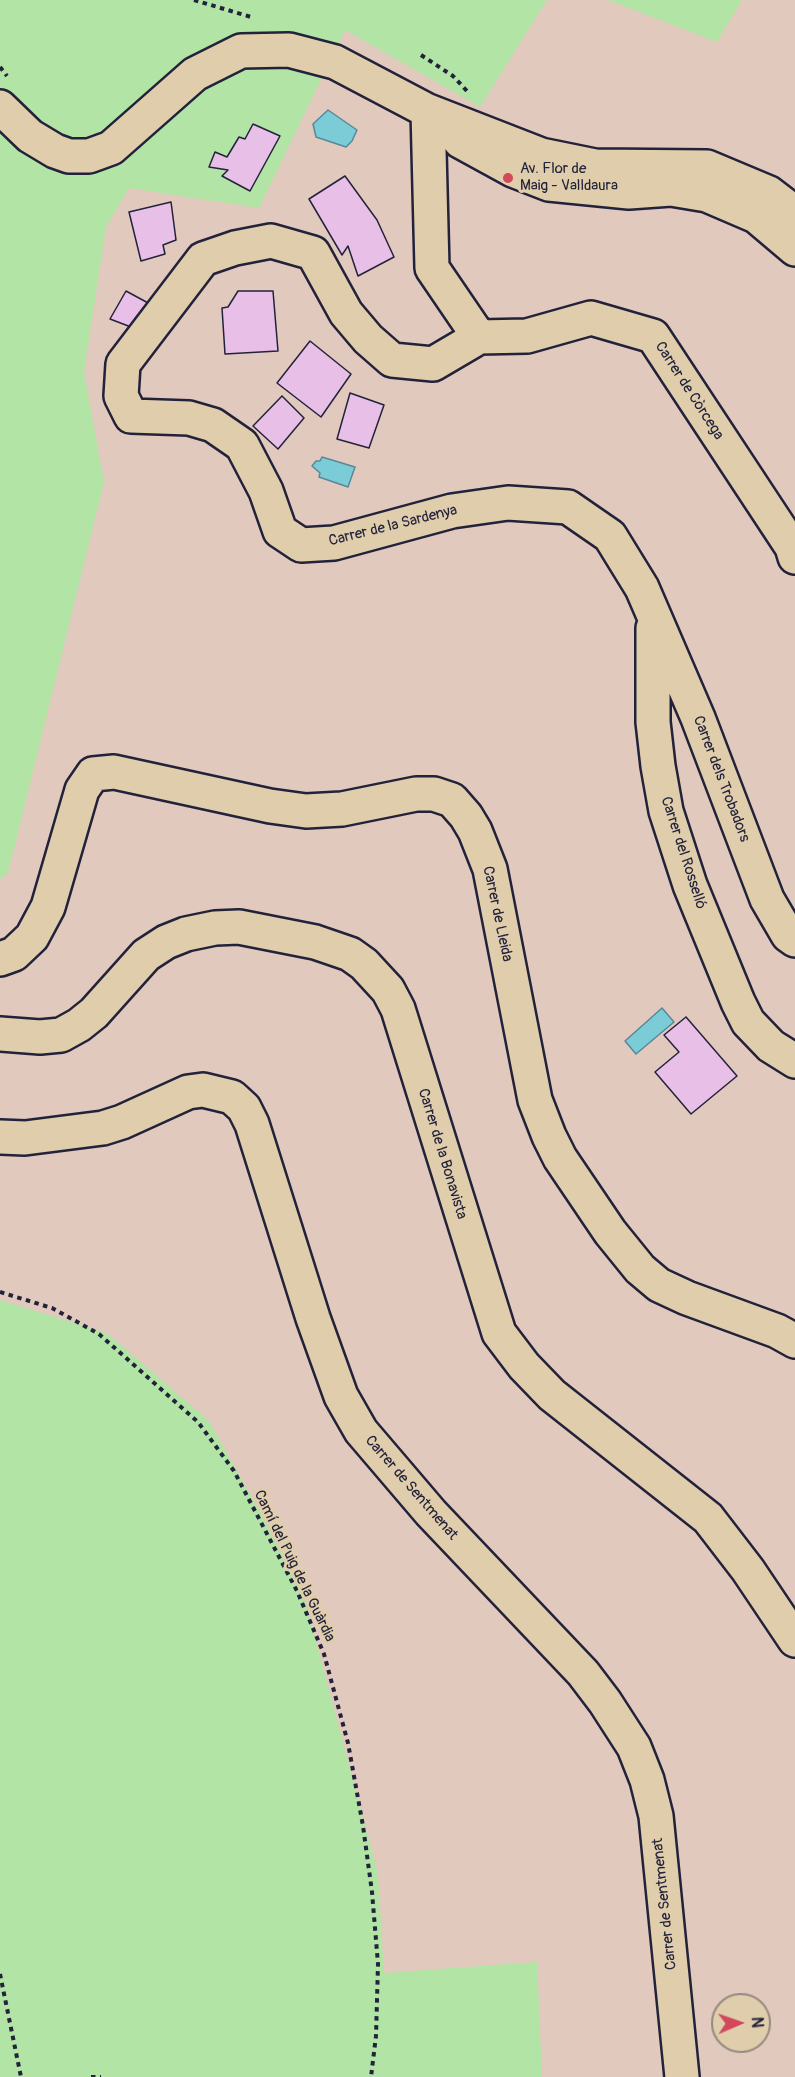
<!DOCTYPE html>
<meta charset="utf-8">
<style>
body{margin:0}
#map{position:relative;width:795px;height:2077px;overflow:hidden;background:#e2c9bd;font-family:Pangolin,sans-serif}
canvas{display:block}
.north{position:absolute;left:711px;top:1993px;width:60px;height:60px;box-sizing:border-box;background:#e0cdab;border:2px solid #94897e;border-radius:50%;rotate:88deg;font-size:16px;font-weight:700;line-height:24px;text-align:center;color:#22223b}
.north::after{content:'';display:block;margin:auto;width:21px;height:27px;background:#d1495b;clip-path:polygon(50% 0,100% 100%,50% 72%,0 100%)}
</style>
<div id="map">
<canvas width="795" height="2077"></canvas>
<div class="north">N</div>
</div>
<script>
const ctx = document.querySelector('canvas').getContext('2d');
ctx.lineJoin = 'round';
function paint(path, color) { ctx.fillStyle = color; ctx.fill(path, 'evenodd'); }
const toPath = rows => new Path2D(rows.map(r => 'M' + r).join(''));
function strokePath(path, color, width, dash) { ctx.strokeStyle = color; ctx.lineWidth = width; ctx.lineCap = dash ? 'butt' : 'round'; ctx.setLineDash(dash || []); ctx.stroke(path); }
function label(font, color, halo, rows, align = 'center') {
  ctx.font = font + ' Pangolin,sans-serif'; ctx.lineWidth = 6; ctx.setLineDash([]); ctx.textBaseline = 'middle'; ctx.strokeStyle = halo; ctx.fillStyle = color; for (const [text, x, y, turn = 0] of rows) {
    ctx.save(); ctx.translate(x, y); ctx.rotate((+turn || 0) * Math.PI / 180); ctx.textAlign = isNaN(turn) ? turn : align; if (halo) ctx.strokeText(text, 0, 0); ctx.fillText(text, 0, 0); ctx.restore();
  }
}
const green = toPath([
 [0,0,547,0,480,107,345,30,259,208,129,188,106,227,84,372,104,482,8,873,0,879],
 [608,0,742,0,717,42],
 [0,1300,107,1333,209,1421,301,1585,378,1873,384,1973,537,1962,542,2077,0,2077]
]);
const water = toPath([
 [328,110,357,130,352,141,346,147,316,137,313,124,328,110],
 [322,457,355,467,348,487,319,477,320,473,312,466,316,461,320,461,322,457],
 [662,1008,674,1022,636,1054,625,1041,662,1008]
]);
const building = toPath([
 [253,124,280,136,250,191,222,176,228,170,209,167,215,152,227,157,239,137,245,139,253,124],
 [345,176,377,220,394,257,358,276,348,246,342,255,309,199,345,176],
 [171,202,176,240,163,245,165,254,141,261,129,212,171,202],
 [126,291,150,304,131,327,110,319,126,291],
 [238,291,273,291,278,351,225,354,222,308,228,307,238,291],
 [310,341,351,374,321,417,277,383,310,341],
 [350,393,384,405,369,448,337,439,350,393],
 [282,396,304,418,278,449,253,426,282,396],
 [686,1017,737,1076,691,1114,655,1072,679,1052,664,1035,686,1017]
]);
const path = toPath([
 [194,0,251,17],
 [421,55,453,76,467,91],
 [0,67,7,76],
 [0,1292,52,1308,99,1334,198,1422,234,1471,297,1591,324,1654,348,1743,363,1826,372,1892,378,1964,376,2036,371,2077],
 [0,1974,21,2077],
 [91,2077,101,2077]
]);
const minor = toPath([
 [0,107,30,136,55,151,69,156,89,156,111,148,195,74,241,51,289,50,335,62,428,111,541,155,595,166,707,167,769,193,795,213],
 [428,111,432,268,479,337,527,336,591,318,653,336,792,547,795,557],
 [460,141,513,170,549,184,629,192,671,189,707,195,756,216,795,249],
 [479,337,433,364,392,360,368,339,346,313,313,253,271,241,235,248,203,259,123,364,121,396,131,416,189,418,213,425,242,445,266,491,280,531,301,545,334,543,452,511,508,503,568,507,610,536,642,588,698,718,767,899,788,935,795,940],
 [653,628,653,722,658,766,666,811,690,885,738,1002,748,1022,771,1046,795,1061],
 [0,959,14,954,32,937,48,907,82,790,93,774,114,772,270,806,306,811,342,809,416,794,434,794,452,800,466,816,475,831,490,869,535,1100,549,1136,560,1158,610,1232,640,1269,659,1285,687,1298,777,1331,795,1341],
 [0,1034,40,1037,61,1035,79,1025,94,1013,146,955,166,942,186,934,215,928,239,927,315,942,350,954,364,964,388,990,398,1009,499,1333,524,1366,552,1395,708,1518,748,1570,795,1640],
 [0,1137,25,1138,103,1128,122,1122,188,1092,203,1090,232,1097,244,1108,252,1124,313,1318,341,1396,361,1431,431,1513,583,1673,605,1702,634,1747,647,1780,656,1816,682,2077]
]);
const markers = [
 [508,178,6,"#d1495b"]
];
const poiNames = [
 ["Av. Flor de",520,169],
 ["Maig - Valldaura",520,186]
];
const streetNames = [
 ["Carrer de Còrcega",689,391,57],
 ["Carrer de la Sardenya",393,526,-14],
 ["Carrer dels Trobadors",721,779,69],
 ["Carrer del Rosselló",683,853,72],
 ["Carrer de Lleida",497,914,78],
 ["Carrer de la Bonavista",442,1154,73],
 ["Carrer de Sentmenat",411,1488,49],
 ["Camí del Puig de la Guàrdia",294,1566,64],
 ["Carrer de Sentmenat",665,1904,-96]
];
paint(green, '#b1e4a5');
paint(water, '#7cccd8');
strokePath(water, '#588899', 1.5);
paint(building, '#e8bfe7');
strokePath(building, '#22223b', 1.5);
strokePath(minor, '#22223b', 38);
strokePath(path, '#22223b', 4, [4.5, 4.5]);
strokePath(minor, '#e0cdab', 33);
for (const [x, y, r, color] of markers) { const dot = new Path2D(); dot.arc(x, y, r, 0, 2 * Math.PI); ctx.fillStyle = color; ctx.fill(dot); strokePath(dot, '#e0cdab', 2); }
label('15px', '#22223b', '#e0cdab', poiNames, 'left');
label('15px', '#22223b', '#e0cdab', streetNames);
</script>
